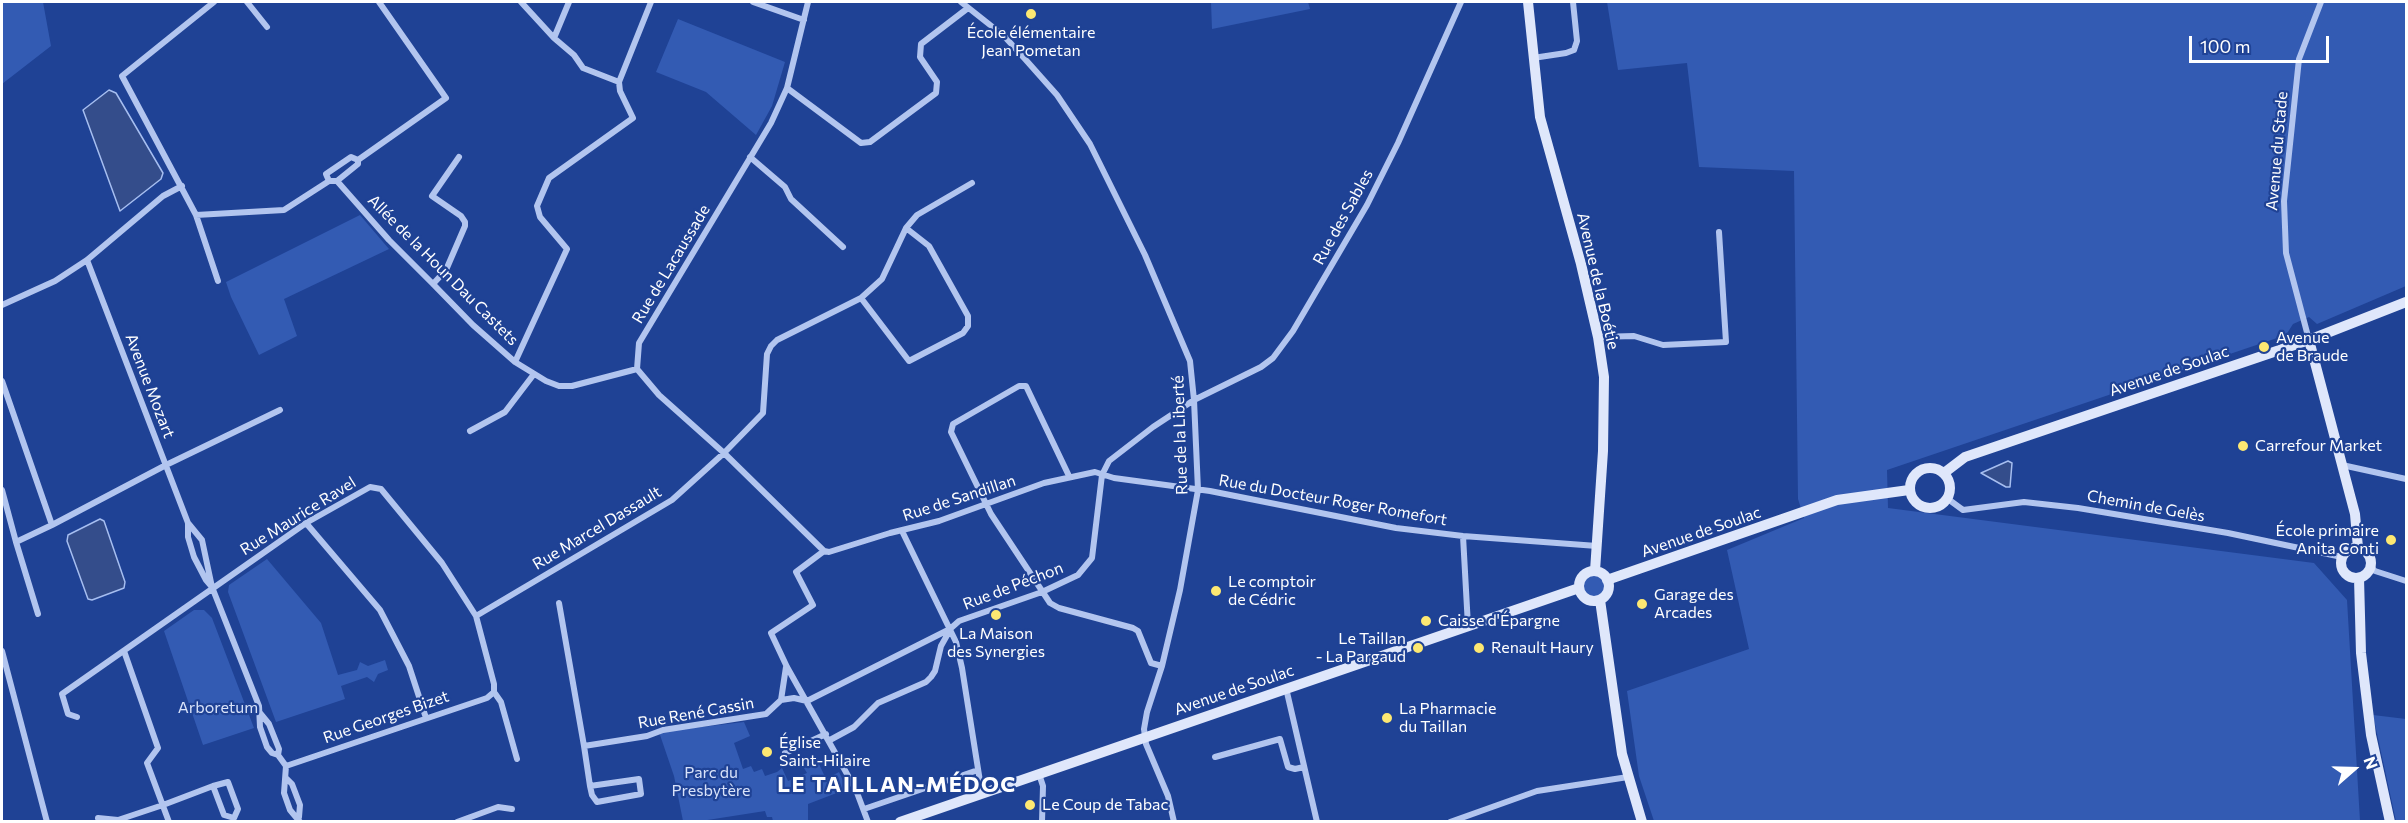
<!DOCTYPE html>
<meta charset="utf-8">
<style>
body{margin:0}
#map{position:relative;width:2408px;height:823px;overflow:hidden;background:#1f4295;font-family:Commissioner,sans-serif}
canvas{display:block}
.frame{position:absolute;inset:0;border:3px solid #fff;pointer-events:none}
.north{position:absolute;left:2324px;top:739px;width:60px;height:60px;-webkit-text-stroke:4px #1f4295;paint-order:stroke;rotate:70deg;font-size:16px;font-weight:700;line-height:24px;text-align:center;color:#fff}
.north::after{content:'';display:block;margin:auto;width:21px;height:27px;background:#fff;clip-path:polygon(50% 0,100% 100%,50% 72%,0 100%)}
.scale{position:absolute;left:2189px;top:36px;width:140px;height:27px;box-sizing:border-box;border:3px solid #fff;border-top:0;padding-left:8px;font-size:18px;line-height:21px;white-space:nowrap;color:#fff;-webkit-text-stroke:4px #1f4295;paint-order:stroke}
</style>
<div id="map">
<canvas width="2408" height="823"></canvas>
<div class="frame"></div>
<div class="north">N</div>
<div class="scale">100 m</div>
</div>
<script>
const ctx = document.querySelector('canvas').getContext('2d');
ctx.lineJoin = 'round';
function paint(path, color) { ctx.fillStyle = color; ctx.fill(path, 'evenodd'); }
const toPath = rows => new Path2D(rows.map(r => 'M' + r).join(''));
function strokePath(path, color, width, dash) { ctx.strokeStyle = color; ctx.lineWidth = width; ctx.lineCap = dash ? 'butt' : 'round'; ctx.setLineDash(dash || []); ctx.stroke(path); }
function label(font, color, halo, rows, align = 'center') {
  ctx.font = font + ' Commissioner,sans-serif'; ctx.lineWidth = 4.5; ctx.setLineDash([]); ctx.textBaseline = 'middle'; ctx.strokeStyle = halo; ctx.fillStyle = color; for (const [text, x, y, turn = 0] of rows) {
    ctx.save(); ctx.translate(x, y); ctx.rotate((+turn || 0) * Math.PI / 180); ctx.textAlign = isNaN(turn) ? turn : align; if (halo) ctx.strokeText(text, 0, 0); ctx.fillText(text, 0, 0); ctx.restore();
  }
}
const green = toPath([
 [2,2,43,2,51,46,2,84],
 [1211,2,1308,2,1310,9,1212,29],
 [1607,2,2406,2,2406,286,2317,324,2309,317,2293,324,2286,335,1887,470,1888,508,2314,563,2347,600,2360,821,1654,821,1639,776,1627,691,1749,649,1727,550,1804,518,1798,499,1794,171,1699,167,1687,63,1618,70],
 [678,19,785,62,772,106,756,135,706,92,656,72],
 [360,215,389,249,284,299,297,336,259,355,231,297,226,282],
 [267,559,321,623,338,675,357,670,360,662,368,666,385,660,388,670,378,674,374,682,367,677,341,686,345,699,276,722,228,592,229,585],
 '1583 586a11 11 0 1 1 22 0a11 11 0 1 1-22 0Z',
 [194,610,204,610,212,618,254,728,203,745,164,631],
 [2373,715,2406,719,2406,821,2396,821],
 [744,722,750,736,734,743,743,769,751,766,754,772,762,769,765,776,777,772,782,768,788,781,807,773,804,768,818,762,826,779,839,772,847,789,808,804,808,821,773,821,772,817,767,817,765,811,701,821,683,821,674,776,659,732]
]);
const water = toPath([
 [109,90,116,93,163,173,161,179,120,211,83,110,109,90],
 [2008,461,2012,463,2010,487,2006,487,1981,473,2008,461],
 [100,519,104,521,125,582,124,588,92,600,88,599,67,541,68,535,100,519]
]);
const street = toPath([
 [214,2,122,76,196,215,218,281],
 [247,2,267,27],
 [521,2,554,38],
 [569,2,554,38,574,55,583,68,619,82],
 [753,2,804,20],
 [808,2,787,88,771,123,639,343,637,369,659,395,724,453,824,551],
 [961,2,1004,36,1025,59,1057,95,1090,144,1145,255,1190,361,1194,400,1198,490,1180,590,1162,666,1147,712,1144,729,1146,744,1168,796,1174,822],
 [1533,58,1566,53,1574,50,1577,41,1573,2],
 [787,88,861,143,870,142,936,93,937,82,920,57,921,44,968,8],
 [750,157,785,187,791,199,843,247],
 [329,181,326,174,351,157,358,160],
 [337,181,389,240,433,284,473,325,515,362,546,381,559,386,572,386,637,369],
 [337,181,358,164,358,160,446,98,379,2],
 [196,215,284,210,329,181,337,181],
 [87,260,188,523,188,537,194,557,206,580,212,587],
 [433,284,446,270,465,226,465,222,461,216,432,196,459,157],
 [861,298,909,361,963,333,968,326,968,316,929,246,906,228],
 [2,305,55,281,87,260,163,196,182,186],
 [1598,337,1634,336,1663,345,1726,342,1719,232],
 [2309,340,2286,253,2284,201,2299,59,2321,2],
 [515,362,567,249,540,217,537,206,549,178,633,118,620,91,619,82,651,2],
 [2,381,52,525,166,465,280,410],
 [470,431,505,412,534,374],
 [2342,465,2406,479],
 [1069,476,1026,386,1019,386,953,424,951,432,991,514,1050,603,1059,608,1133,628,1138,631,1151,663,1162,666],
 [2,490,16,542],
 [1948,499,1963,510,2024,502,2078,508,2228,533,2342,557],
 [188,523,202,540,212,587,259,706,260,727,267,747,272,753,278,755,286,766,284,793,290,810,300,822],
 [306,523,380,610,409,666,426,718],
 [902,531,956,642,962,668,982,794],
 [1463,536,1468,626],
 [824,551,829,552,890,533,939,521,1044,483,1095,472,1114,478,1210,491,1396,528,1463,536,1597,546],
 [824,551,796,572,813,605,771,633,787,667,856,790,868,822],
 [2371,567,2375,571,2406,581],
 [559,603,584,746,647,736,663,730,766,714,781,700,794,698,807,701,950,629,959,621,1042,592,1078,575,1092,558,1102,475,1109,461,1153,427,1194,400,1261,367,1273,358,1293,331,1367,205,1398,143,1461,2],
 [38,614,16,542,52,525],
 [476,616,672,500,724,453,763,413,767,354,771,346,777,340,861,298,882,279,906,228,917,215,972,183],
 [2,651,47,822],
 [124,651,158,748,147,763,169,822],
 [1286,688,1317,822],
 [494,692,501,702,517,759],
 [781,700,786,667],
 [260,713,269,724,279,749,278,755],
 [77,717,68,714,62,694,306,523,370,487,381,489,442,563,476,616,494,684,494,692],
 [830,740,854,727,878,703,926,682,931,677,935,671,941,646,950,630],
 [584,746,590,786,592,795,597,802,641,794,639,779,590,786],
 [785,753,826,734],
 [1215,757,1280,739,1288,767,1295,769,1304,767],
 [286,766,487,698,494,692],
 [1039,774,1043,786,1042,822],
 [286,778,292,784,300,805,299,817],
 [864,809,978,770],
 [98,818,118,820,163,805,213,786,228,782,238,809,234,818,224,815,213,786],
 [457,822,498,807,512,809],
 [1450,822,1537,791,1628,777]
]);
const secondary = toPath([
 [1528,2,1540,117,1581,264,1598,337,1604,377,1603,451,1595,571],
 [2309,340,2355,514,2358,548],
 '1910 488a20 20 0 1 1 40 0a20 20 0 1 1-40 0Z',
 [1944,473,1965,457,2309,340,2406,302],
 '2341 563a15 15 0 1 1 30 0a15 15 0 1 1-30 0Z',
 '1579 586a15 15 0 1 1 30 0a15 15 0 1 1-30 0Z',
 [2359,578,2361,653,2371,735,2390,822],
 [1607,580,1837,500,1909,490],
 [1600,600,1622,754,1642,822],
 [900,822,1579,588]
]);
const markers = [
 [1031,14,6,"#fde872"],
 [2264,347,6,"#fde872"],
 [2243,446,6,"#fde872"],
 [2391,540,6,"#fde872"],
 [1216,591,6,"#fde872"],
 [1642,604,6,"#fde872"],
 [996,615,6,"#fde872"],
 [1426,621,6,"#fde872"],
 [1418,648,6,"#fde872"],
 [1479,648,6,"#fde872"],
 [1387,718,6,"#fde872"],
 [767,752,6,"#fde872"],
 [1030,805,6,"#fde872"]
];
const poiNames = [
 ["École élémentaire",1031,33,"center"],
 ["Jean Pometan",1031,51,"center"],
 ["Avenue",2276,338],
 ["de Braude",2276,356],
 ["Carrefour Market",2255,446],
 ["École primaire",2379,531,"right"],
 ["Anita Conti",2379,549,"right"],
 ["Le comptoir",1228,582],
 ["de Cédric",1228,600],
 ["Garage des",1654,595],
 ["Arcades",1654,613],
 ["Caisse d'Épargne",1438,621],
 ["La Maison",996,634,"center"],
 ["des Synergies",996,652,"center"],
 ["Le Taillan",1406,639,"right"],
 ["- La Pargaud",1406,657,"right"],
 ["Renault Haury",1491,648],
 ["La Pharmacie",1399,709],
 ["du Taillan",1399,727],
 ["Église",779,743],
 ["Saint-Hilaire",779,761],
 ["Le Coup de Tabac",1042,805]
];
const streetNames = [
 ["Avenue du Stade",2277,151,-85],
 ["Rue des Sables",1343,217,-61],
 ["Rue de Lacaussade",671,264,-59],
 ["Allée de la Houn Dau Castets",443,270,45],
 ["Avenue de la Boétie",1598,281,77],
 ["Avenue de Soulac",2169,371,-19],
 ["Avenue Mozart",150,386,69],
 ["Rue de la Liberté",1180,435,-92],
 ["Rue de Sandillan",959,498,-18],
 ["Rue du Docteur Roger Romefort",1333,500,10],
 ["Chemin de Gelès",2146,506,10],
 ["Rue Maurice Ravel",298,516,-32],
 ["Rue Marcel Dassault",597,528,-31],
 ["Avenue de Soulac",1701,532,-19],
 ["Rue de Péchon",1013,586,-21],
 ["Avenue de Soulac",1234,690,-19],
 ["Rue René Cassin",696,713,-10],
 ["Rue Georges Bizet",386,717,-19]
];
const parkNames = [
 ["Arboretum",218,708],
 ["Parc du",711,773],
 ["Presbytère",711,791]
];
const districtNames = [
 ["LE TAILLAN-MÉDOC",897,785]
];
paint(green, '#335bb3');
paint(water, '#344d8b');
strokePath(water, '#a6bef0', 1.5);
strokePath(street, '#b2c5ef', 6);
strokePath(secondary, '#dfe7fb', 10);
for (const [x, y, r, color] of markers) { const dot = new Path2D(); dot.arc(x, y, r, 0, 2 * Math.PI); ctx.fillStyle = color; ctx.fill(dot); strokePath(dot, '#1f4295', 2); }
label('16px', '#fff', '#1f4295', poiNames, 'left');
label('16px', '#fff', '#1f4295', streetNames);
label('16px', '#d9e3fa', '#1f4295', parkNames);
ctx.letterSpacing = '1.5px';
label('bold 22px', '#fff', '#1f4295', districtNames);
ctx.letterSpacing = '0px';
</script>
